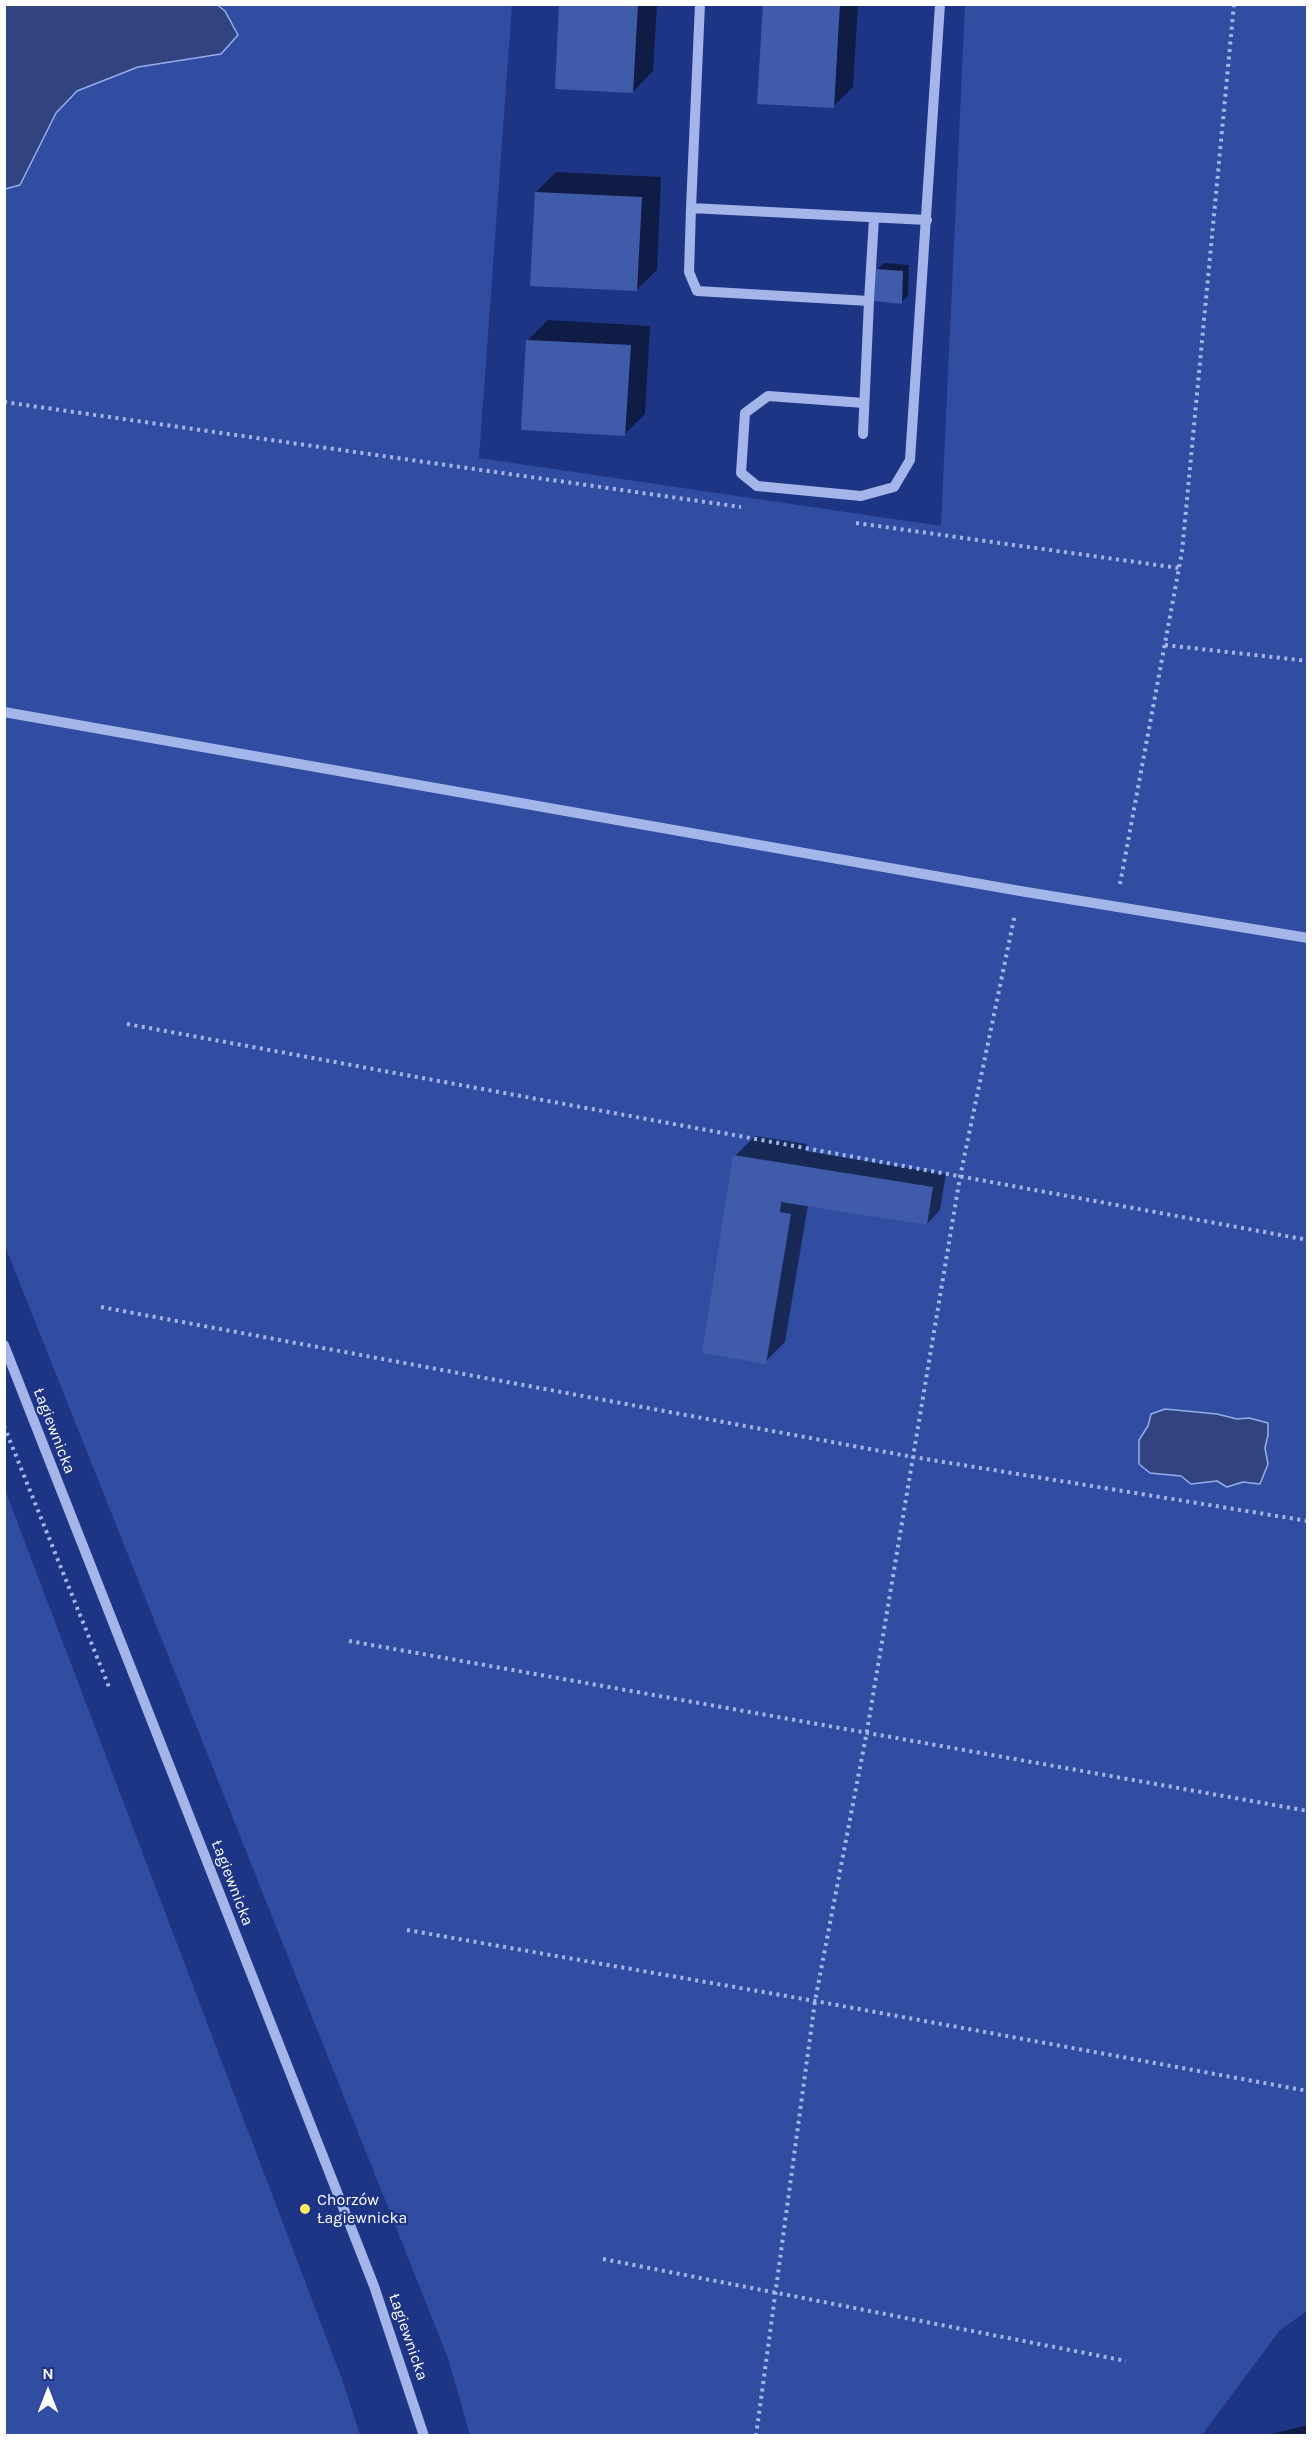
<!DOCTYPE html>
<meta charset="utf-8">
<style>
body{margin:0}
#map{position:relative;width:1312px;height:2440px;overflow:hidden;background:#1d3584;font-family:Karla,sans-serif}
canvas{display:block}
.frame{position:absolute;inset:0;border:6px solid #fff;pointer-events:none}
.north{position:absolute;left:18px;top:2362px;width:60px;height:60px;-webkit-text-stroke:4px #1d3584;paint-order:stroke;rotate:0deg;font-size:16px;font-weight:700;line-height:24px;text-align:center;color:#fff}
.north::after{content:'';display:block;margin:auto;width:21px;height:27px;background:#fff;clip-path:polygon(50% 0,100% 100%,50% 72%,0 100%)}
</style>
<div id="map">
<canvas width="1312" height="2440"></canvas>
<div class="frame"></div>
<div class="north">N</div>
</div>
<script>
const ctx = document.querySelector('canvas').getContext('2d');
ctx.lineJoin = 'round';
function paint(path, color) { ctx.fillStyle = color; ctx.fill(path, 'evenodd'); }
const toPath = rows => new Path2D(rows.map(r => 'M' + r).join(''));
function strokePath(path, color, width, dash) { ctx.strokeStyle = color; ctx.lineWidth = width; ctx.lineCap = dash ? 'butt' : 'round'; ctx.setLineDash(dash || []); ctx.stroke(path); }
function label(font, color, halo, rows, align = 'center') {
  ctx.font = font + ' Karla,sans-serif'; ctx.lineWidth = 4.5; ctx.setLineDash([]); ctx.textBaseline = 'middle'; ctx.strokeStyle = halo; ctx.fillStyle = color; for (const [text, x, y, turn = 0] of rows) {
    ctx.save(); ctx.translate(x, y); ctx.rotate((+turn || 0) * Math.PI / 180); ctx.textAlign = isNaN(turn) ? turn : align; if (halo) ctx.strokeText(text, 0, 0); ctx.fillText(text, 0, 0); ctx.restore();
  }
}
const green = toPath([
 [5,5,512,5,479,458,941,526,965,5,1307,5,1308,2310,1280,2330,1202,2435,470,2435,448,2358,5,1246],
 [4,1487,342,2379,360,2435,5,2435]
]);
const water = toPath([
 [216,4,225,11,238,35,221,54,138,67,77,91,56,113,20,185,5,189,5,5,216,4],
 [1165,1409,1217,1414,1237,1419,1249,1418,1268,1423,1268,1435,1265,1448,1268,1464,1260,1484,1243,1482,1227,1487,1217,1481,1191,1484,1181,1476,1150,1473,1139,1464,1139,1440,1148,1426,1151,1414,1165,1409]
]);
const shadow = toPath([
 [561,4,657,4,653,71,633,92],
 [764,4,858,4,853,87,833,107],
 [556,172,661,177,657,270,636,290,536,192],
 [884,263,909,265,908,296,901,302,877,270],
 [548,320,650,326,645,414,625,434,528,340],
 [755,1136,807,1144,805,1151,946,1174,940,1210,927,1224,808,1205,785,1342,765,1362,735,1156],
 [1308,2425,1308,2436,1263,2436]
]);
const building = toPath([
 [559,4,638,4,633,93,555,89],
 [763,4,840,4,834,108,757,104],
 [535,192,642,197,637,291,530,286],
 [876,269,903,271,902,304,874,301],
 [526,340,631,345,625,436,521,430],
 [733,1155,933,1187,927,1225,781,1202,780,1212,791,1214,766,1364,702,1353]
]);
const path = toPath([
 [4,402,741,507],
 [856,523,1179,568],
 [1165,645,1308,661],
 [1120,884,1182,552,1234,4],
 [127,1024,1308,1240],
 [101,1307,913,1457,1308,1521],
 [4,1426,109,1687],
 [349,1641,1308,1811],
 [407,1930,815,2001,1308,2091],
 [603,2259,1126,2361],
 [756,2436,815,2001,867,1731,960,1177,1015,914]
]);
const minor = toPath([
 [691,208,700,4],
 [874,218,869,301,697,291,689,272,691,208,927,220],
 [864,403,768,396,745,413,741,473,757,486,861,496,894,487,910,460,940,4],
 [863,434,869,301],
 [4,712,1020,891,1308,938],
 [4,1345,374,2286,424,2436]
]);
const markers = [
 [305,2209,6,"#faed62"]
];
const streetNames = [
 ["Łagiewnicka",54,1431,69],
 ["Łagiewnicka",232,1883,69],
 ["Łagiewnicka",408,2337,71]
];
const poiNames = [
 ["Chorzów",317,2200],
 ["Łagiewnicka",317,2218]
];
paint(green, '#304da2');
paint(water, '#324480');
strokePath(water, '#97adec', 1.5);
paint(shadow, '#0007');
paint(building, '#415bab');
strokePath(path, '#a4b5ea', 4, [3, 4.5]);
strokePath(minor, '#a4b5ea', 10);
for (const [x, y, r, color] of markers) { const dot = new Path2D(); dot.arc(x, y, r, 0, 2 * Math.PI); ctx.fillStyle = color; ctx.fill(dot); strokePath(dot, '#1d3584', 2); }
label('16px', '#fff', '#1d3584', streetNames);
label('16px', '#fff', '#1d3584', poiNames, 'left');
</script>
